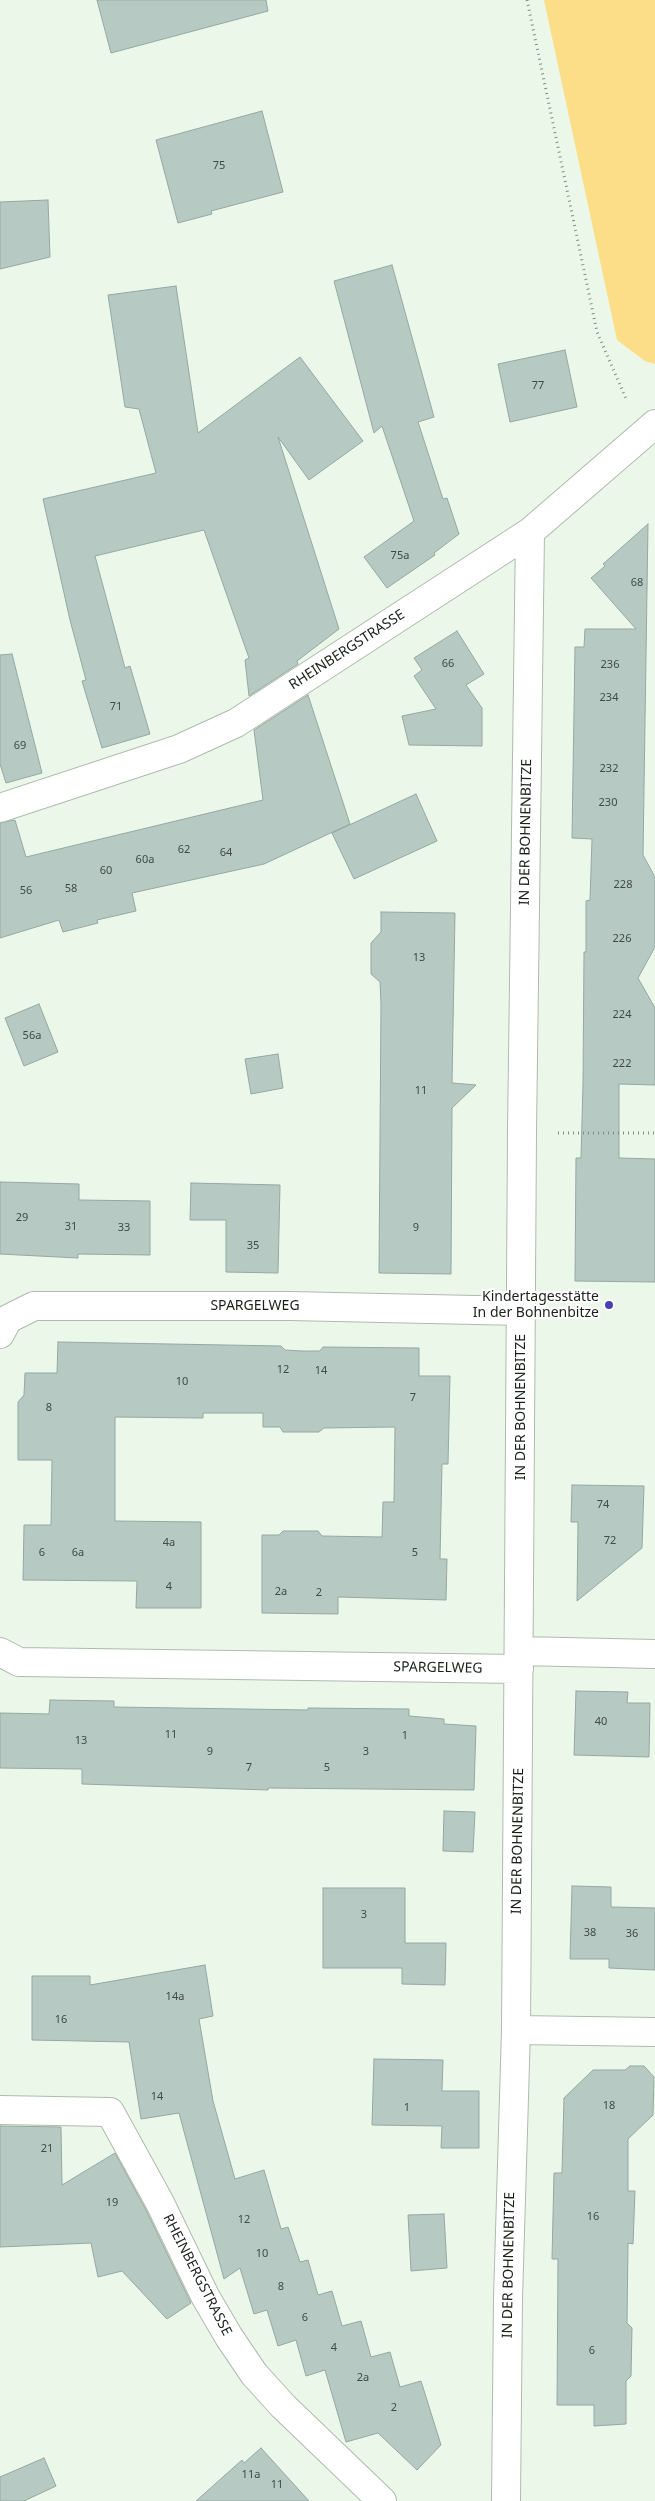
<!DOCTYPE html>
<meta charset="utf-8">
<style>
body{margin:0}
canvas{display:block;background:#eaf7e9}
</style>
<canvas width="655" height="2501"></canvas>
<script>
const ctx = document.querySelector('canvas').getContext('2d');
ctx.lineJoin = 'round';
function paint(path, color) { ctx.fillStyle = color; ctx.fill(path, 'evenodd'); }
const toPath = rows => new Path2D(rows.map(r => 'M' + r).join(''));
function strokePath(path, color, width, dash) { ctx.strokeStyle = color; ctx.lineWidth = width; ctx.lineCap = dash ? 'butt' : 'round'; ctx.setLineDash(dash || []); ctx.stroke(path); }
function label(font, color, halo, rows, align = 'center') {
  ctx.font = font + ' "Noto Sans",sans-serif'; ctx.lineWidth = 4.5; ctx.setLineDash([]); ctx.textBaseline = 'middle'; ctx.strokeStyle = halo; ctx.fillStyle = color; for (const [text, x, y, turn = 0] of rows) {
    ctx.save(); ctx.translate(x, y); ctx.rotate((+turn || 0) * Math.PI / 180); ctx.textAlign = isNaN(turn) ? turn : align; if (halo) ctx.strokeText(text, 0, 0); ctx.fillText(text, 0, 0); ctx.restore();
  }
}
const green = toPath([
 [544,0,655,0,655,364,645,361,617,340]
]);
const building = toPath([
 [97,0,266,0,268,11,111,53,97,0],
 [262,111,283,192,211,211,212,214,178,223,156,140,262,111],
 [48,200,50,257,0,269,0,202,48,200],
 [392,265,434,417,418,422,443,499,447,498,459,534,434,553,435,555,387,588,364,557,414,521,382,426,374,433,334,281,392,265],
 [176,286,198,433,300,357,363,441,309,480,278,437,339,629,297,661,298,664,249,696,245,660,249,658,204,530,95,556,125,668,130,666,150,734,102,748,82,681,86,680,70,620,43,499,156,473,139,409,125,407,108,295,176,286],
 [565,350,577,407,510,422,498,364,565,350],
 [648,524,643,855,655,877,655,947,638,978,655,1008,655,1085,619,1084,619,1158,655,1159,655,1282,575,1281,576,1158,581,1158,583,1084,584,952,586,952,586,901,590,900,592,839,572,838,575,647,584,647,585,629,636,629,591,578,605,566,603,564,648,524],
 [457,631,484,674,466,685,482,708,482,746,409,745,402,716,436,709,414,676,422,670,414,658,457,631],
 [12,654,42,773,6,783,0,764,0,655,12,654],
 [308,695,350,824,264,864,132,893,136,911,97,920,98,923,63,932,59,920,0,938,0,823,15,820,26,857,263,800,254,730,308,695],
 [416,794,437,841,354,879,332,833,416,794],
 [381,912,455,913,452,1083,476,1085,452,1108,451,1274,379,1273,381,1004,380,982,371,974,371,943,381,932,381,912],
 [39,1004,58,1052,24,1066,5,1018,39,1004],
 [278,1054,283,1088,251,1094,245,1059,278,1054],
 [0,1182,79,1184,79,1200,150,1201,150,1255,78,1254,78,1258,0,1254,0,1182],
 [191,1183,280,1185,278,1273,226,1272,226,1220,190,1220,191,1183],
 [58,1342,281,1346,285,1350,302,1351,320,1351,323,1347,419,1348,419,1376,450,1376,448,1464,442,1464,440,1559,447,1559,446,1600,338,1597,338,1614,262,1613,262,1535,279,1535,283,1531,318,1531,322,1536,382,1537,383,1502,394,1502,395,1427,324,1428,319,1432,283,1432,280,1427,263,1427,263,1413,203,1413,203,1418,115,1417,115,1521,201,1522,201,1608,136,1608,137,1581,23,1580,24,1525,51,1525,52,1460,18,1460,18,1402,24,1395,25,1373,57,1373,58,1342],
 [572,1485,644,1486,642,1548,577,1601,578,1522,571,1522,572,1485],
 [576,1691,628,1692,627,1703,650,1703,649,1757,574,1755,576,1691],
 [50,1700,114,1701,114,1707,308,1710,308,1708,409,1709,409,1716,444,1719,444,1724,476,1726,474,1790,268,1788,268,1790,82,1784,82,1769,0,1768,0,1713,49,1714,50,1700],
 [444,1811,475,1812,473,1852,443,1851,444,1811],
 [572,1886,611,1887,611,1907,655,1908,655,1970,609,1968,609,1959,570,1959,572,1886],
 [323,1888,405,1888,405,1943,446,1943,445,1985,402,1984,402,1968,323,1968,323,1888],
 [205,1965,213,2016,199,2019,213,2101,235,2179,264,2170,281,2229,288,2227,300,2262,308,2260,318,2295,332,2291,342,2326,361,2321,371,2357,390,2352,400,2387,421,2381,441,2445,417,2470,378,2433,346,2442,325,2370,306,2376,296,2340,278,2346,267,2310,254,2314,240,2268,224,2279,179,2113,141,2119,129,2042,32,2040,32,1976,90,1976,90,1985,205,1965],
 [374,2059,443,2060,442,2091,479,2091,479,2148,441,2148,442,2126,372,2125,374,2059],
 [630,2066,644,2066,654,2077,653,2115,628,2139,628,2191,635,2191,633,2244,628,2243,627,2323,632,2328,631,2376,626,2381,626,2424,594,2426,594,2405,557,2405,558,2259,552,2259,554,2173,562,2173,564,2098,593,2070,625,2070,630,2066],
 [0,2126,61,2127,62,2185,115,2153,146,2210,191,2303,167,2319,122,2271,98,2277,91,2243,0,2247,0,2126],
 [444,2214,447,2268,411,2271,408,2215,444,2214],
 [261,2448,309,2501,196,2501,242,2460,244,2463,261,2448],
 [44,2458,56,2486,24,2501,0,2501,0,2477,44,2458]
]);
const path = toPath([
 [527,0,597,332,627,401],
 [558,1133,655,1133]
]);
const minor = toPath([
 [0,808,179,749,236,723,530,532,655,424],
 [0,1334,8,1319,34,1306,289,1306,522,1311],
 [519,1651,655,1654],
 [0,1652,19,1662,519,1669],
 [516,2030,655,2032],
 [0,2110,110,2112,160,2203,205,2296,229,2337,254,2374,283,2406,382,2501],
 [506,2501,508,2299,516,2030,522,1132,530,532]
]);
const markers = [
 [609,1305,5,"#4342b7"]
];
const numberNames = [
 ["75",219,166],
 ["77",538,386],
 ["75a",400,556],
 ["68",637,583],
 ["66",448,664],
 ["236",610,665],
 ["234",609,698],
 ["71",116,707],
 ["69",20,746],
 ["232",609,769],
 ["230",608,803],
 ["62",184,850],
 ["64",226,853],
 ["60a",145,860],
 ["60",106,871],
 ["228",623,885],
 ["58",71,889],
 ["56",26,891],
 ["226",622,939],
 ["13",419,958],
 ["224",622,1015],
 ["56a",32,1036],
 ["222",622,1064],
 ["11",421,1091],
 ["29",22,1218],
 ["31",71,1227],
 ["33",124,1228],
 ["9",416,1228],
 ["35",253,1246],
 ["12",283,1370],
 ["14",321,1371],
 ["10",182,1382],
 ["7",413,1398],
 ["8",49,1408],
 ["74",603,1505],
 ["72",610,1541],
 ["4a",169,1543],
 ["6",42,1553],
 ["6a",78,1553],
 ["5",415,1553],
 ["4",169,1587],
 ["2a",281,1592],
 ["2",319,1593],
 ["40",601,1722],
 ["11",171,1735],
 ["1",405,1736],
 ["13",81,1741],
 ["9",210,1752],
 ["3",366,1752],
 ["7",249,1768],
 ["5",327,1768],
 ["3",364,1915],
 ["38",590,1933],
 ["36",632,1934],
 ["14a",175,1997],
 ["16",61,2020],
 ["14",157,2097],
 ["18",609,2106],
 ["1",407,2108],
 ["21",47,2149],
 ["19",112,2203],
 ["16",593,2217],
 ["12",244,2220],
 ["10",262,2254],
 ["8",281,2287],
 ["6",305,2318],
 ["4",334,2348],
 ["6",592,2351],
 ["2a",363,2378],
 ["2",394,2408],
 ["11a",251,2475],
 ["11",277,2485]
];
const streetNames = [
 ["RHEINBERGSTRASSE",347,650,-33],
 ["IN DER BOHNENBITZE",526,832,-89],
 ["SPARGELWEG",255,1306],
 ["IN DER BOHNENBITZE",521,1407,-90],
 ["SPARGELWEG",438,1668,1],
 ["IN DER BOHNENBITZE",518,1841,-89],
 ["IN DER BOHNENBITZE",509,2265,-89],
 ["RHEINBERGSTRASSE",197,2275,63]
];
const poiNames = [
 ["Kindertagesstätte",599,1297],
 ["In der Bohnenbitze",599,1313]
];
paint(green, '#fbde87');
paint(building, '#b6cac3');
strokePath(building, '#95a8a1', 1);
strokePath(minor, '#aebbad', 30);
strokePath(path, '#848d83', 3, [1, 4]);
strokePath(minor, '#fff', 28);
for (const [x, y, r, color] of markers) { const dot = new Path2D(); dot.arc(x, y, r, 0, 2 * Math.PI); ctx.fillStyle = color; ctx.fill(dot); strokePath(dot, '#fff', 2); }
label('11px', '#424a45', null, numberNames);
label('14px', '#1b201b', '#fff', streetNames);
label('14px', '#1b201b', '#fff', poiNames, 'right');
</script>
